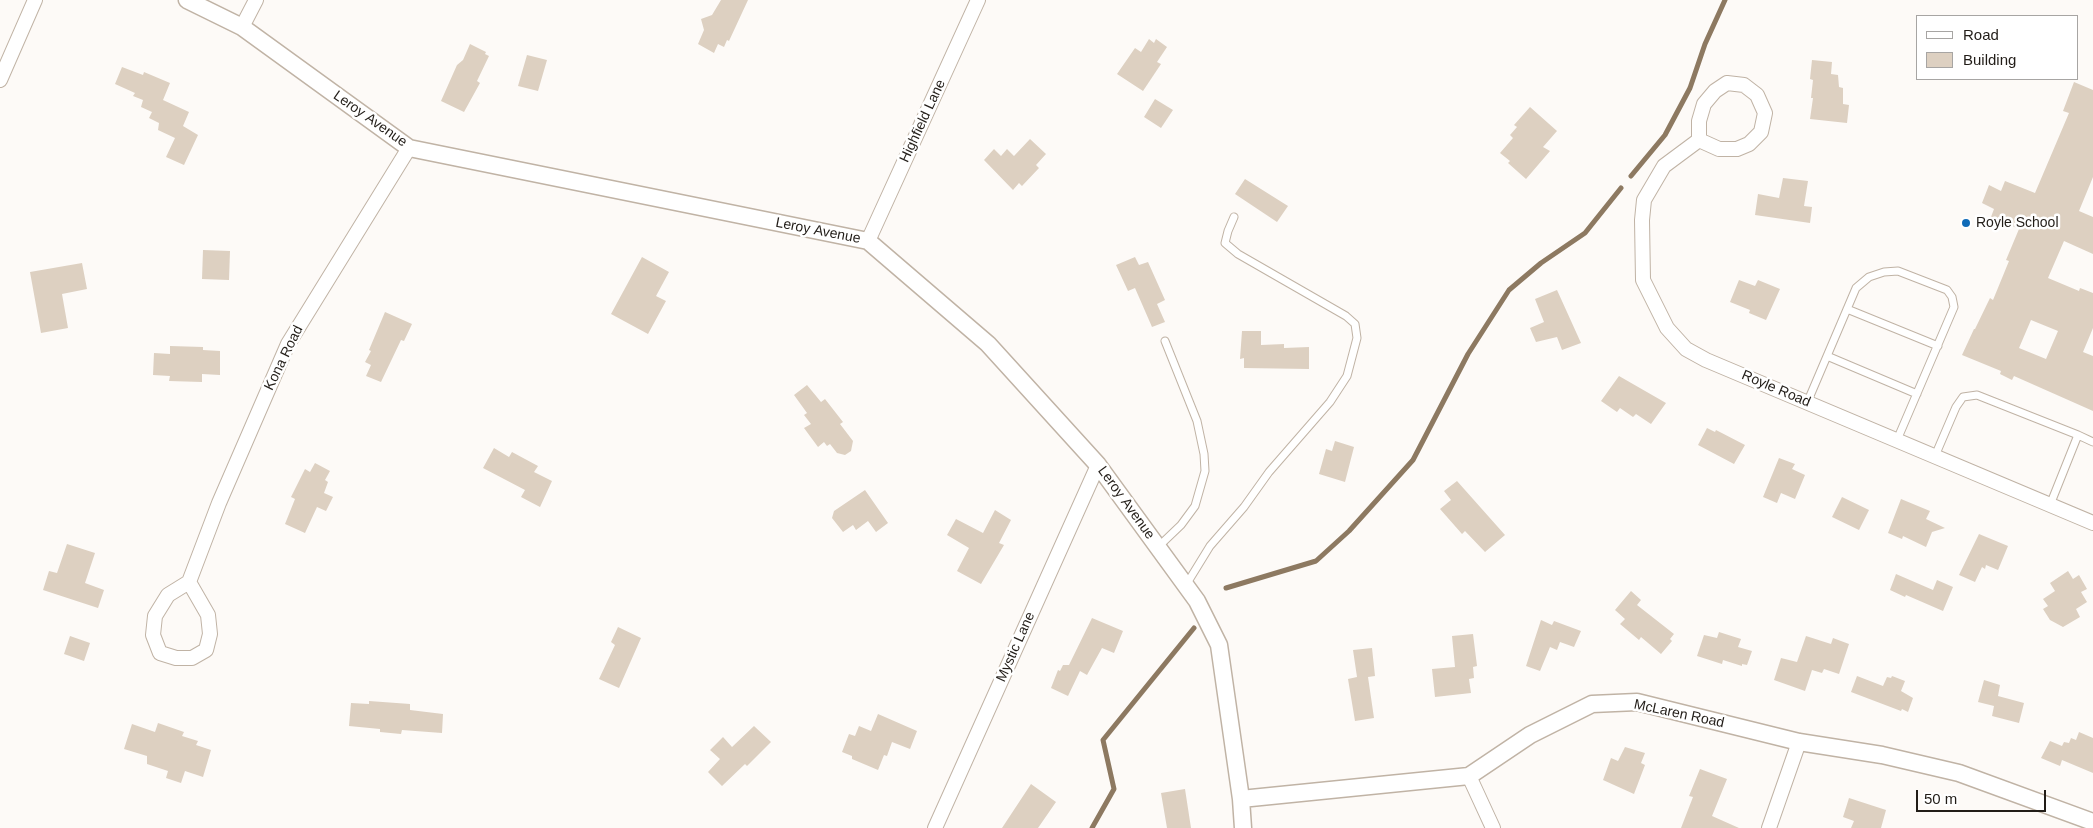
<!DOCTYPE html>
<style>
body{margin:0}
#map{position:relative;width:2093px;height:828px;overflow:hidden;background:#fdfaf7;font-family:Arial,sans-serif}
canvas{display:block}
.legend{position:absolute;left:1916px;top:15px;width:162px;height:65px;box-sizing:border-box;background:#fff;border:1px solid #a7a5a3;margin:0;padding:6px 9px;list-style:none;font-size:15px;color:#221d18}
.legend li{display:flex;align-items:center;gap:10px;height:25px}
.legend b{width:25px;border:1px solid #a7a5a3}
.scale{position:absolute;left:1916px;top:790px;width:130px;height:22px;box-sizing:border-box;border:2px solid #221d18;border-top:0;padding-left:6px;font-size:15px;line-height:18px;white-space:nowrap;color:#221d18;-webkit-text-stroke:4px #fff;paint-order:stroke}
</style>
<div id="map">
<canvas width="2093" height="828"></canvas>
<ul class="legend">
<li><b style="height:6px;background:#fff"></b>Road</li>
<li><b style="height:14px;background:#ddd0c1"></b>Building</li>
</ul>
<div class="scale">50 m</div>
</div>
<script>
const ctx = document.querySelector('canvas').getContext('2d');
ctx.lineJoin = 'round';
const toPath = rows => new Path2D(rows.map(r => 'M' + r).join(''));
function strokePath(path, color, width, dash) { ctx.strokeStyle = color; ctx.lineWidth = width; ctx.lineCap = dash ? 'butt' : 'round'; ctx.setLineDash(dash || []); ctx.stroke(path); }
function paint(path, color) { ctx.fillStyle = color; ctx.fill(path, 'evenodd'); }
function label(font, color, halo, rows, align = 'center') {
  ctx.font = font + ' Arial,sans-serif'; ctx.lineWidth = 5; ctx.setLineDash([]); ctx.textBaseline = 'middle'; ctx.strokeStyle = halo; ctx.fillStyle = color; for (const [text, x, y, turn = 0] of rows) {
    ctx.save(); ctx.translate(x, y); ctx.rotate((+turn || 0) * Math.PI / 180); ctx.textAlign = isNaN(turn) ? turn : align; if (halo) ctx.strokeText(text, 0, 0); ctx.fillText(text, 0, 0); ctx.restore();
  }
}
const stream = toPath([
 [1631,176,1665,135,1690,88,1705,44,1725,0],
 [1226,588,1316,561,1349,531,1413,460,1468,354,1509,290,1541,263,1585,233,1621,188],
 [1092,828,1114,789,1103,740,1194,628]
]);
const building = toPath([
 [721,0,748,0,729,41,727,40,724,47,718,44,714,53,698,44,704,30,701,19,712,15],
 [1149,39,1154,43,1156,39,1167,47,1157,62,1161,64,1143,91,1117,74,1135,48,1141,52],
 [470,44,486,52,485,54,489,56,477,81,480,83,464,112,441,101,457,65,463,60],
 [527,55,547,60,538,91,518,86],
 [1812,60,1832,62,1831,74,1838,75,1839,87,1843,88,1843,104,1849,105,1847,123,1810,119,1813,98,1811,98,1813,80,1810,79],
 [122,67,143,75,144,72,170,83,163,100,189,112,183,126,198,135,184,165,166,157,175,138,158,130,159,123,149,118,152,112,141,107,143,100,133,96,135,93,115,84],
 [2074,82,2093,90,2093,177,2079,211,2093,217,2093,254,2064,241,2048,278,2079,291,2080,288,2093,293,2093,328,2083,352,2093,356,2093,411,2014,376,2012,380,2000,374,2001,371,1962,355,1974,329,1975,329,1990,298,1993,300,2009,261,2006,260,2019,229,1991,217,1994,209,1982,203,1989,185,2001,191,2005,181,2035,193,2069,113,2063,111],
 [2031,320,2058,331,2046,359,2019,348],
 [1155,99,1173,110,1161,128,1144,117],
 [1530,107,1557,131,1543,147,1550,151,1526,179,1508,163,1510,161,1500,153,1513,138,1510,135,1517,127,1514,125],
 [1030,139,1046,154,1036,165,1039,168,1022,186,1019,183,1013,190,984,160,994,149,1001,156,1007,149,1014,156],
 [1783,178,1808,181,1804,206,1812,207,1810,223,1755,215,1758,194,1779,198],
 [1245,179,1288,206,1277,222,1235,194],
 [203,250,230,251,229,280,202,279],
 [642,257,669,272,656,296,666,301,648,334,611,314],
 [1135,257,1139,265,1148,262,1165,300,1157,304,1165,322,1152,327,1135,288,1128,291,1116,265],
 [82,263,87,289,62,294,68,328,41,333,30,272],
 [1739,280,1755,286,1758,280,1780,289,1766,320,1749,313,1750,310,1730,302],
 [1557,290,1581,343,1562,350,1557,337,1536,342,1530,328,1544,322,1535,299],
 [385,312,412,324,404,341,401,340,381,382,366,376,371,365,365,362,371,351,369,350],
 [1242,331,1261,331,1261,345,1284,344,1284,348,1309,347,1309,369,1244,368,1244,358,1240,359],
 [170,346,203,347,203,350,220,351,220,375,202,374,202,382,169,381,170,376,153,375,154,353,170,354],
 [1619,376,1666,403,1651,424,1636,414,1633,417,1620,408,1617,412,1601,401],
 [807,385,821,402,825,399,843,422,840,424,853,441,851,451,845,455,837,453,830,444,827,446,824,442,818,447,804,428,811,424,804,415,807,413,794,395],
 [1707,428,1715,432,1716,430,1745,445,1734,464,1698,445],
 [1335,441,1354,447,1345,482,1319,474,1326,449,1332,451],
 [494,448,509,457,512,452,538,466,534,472,552,481,540,507,521,497,525,490,483,468],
 [1779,458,1795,464,1792,469,1805,475,1795,499,1781,493,1777,503,1763,497],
 [315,463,330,471,325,480,328,482,324,493,333,497,326,511,317,507,305,533,285,524,295,499,291,497,305,469,310,472],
 [1457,481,1505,535,1485,552,1465,531,1462,534,1440,509,1451,500,1444,491],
 [865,490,888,523,876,532,868,521,856,530,853,525,843,532,832,518,834,511],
 [1842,497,1869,510,1859,530,1832,517],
 [1901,499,1930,511,1926,519,1945,528,1932,532,1926,547,1903,536,1902,539,1888,533],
 [995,510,1011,520,999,543,1004,545,981,584,957,571,969,548,947,535,956,519,983,533],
 [1979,534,2008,546,1998,570,1986,565,1985,569,1982,567,1975,582,1959,575],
 [67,544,95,553,85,583,104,590,98,608,43,590,49,571,57,573],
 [2068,571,2073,579,2079,575,2087,589,2081,592,2087,602,2076,609,2080,617,2063,627,2050,620,2043,609,2048,606,2043,599,2055,591,2050,583],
 [1896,574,1933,590,1937,580,1953,587,1943,611,1906,595,1905,597,1890,590],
 [1631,591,1641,600,1637,605,1674,634,1670,639,1672,641,1661,654,1641,637,1639,640,1620,624,1625,619,1615,610],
 [1092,618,1123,631,1114,653,1102,648,1087,675,1080,671,1068,696,1051,688,1058,670,1060,671,1063,665,1069,665],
 [1541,620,1552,625,1554,621,1581,631,1574,647,1560,642,1557,650,1550,647,1540,671,1526,666],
 [618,627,641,638,619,688,599,679,615,645,611,642],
 [1719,632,1741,639,1738,647,1752,651,1747,665,1742,664,1742,666,1723,660,1722,664,1697,656,1704,635,1717,638],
 [1473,634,1477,666,1473,667,1474,678,1469,679,1471,693,1435,697,1432,669,1455,667,1452,636],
 [70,636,90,643,84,661,64,654],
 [1806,636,1831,644,1833,638,1849,644,1839,674,1824,669,1822,673,1812,670,1805,691,1774,680,1781,658,1797,662],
 [1372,648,1375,676,1368,677,1374,718,1355,721,1348,679,1357,677,1353,650],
 [1857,676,1883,686,1887,677,1891,678,1892,676,1905,681,1901,691,1913,698,1908,712,1902,709,1901,711,1851,692],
 [1984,680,2000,685,1998,696,2024,703,2019,723,1992,716,1994,706,1978,702],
 [369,701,410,704,410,710,443,714,442,733,402,730,401,734,380,732,380,729,349,726,351,703,369,704],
 [878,714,917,731,910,749,892,742,887,756,884,755,878,770,852,759,852,756,842,752,849,734,855,736,859,726,871,731],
 [158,723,184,732,182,736,198,741,196,745,211,750,203,777,185,771,181,783,166,778,168,771,147,764,147,756,124,749,132,724,155,732],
 [754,726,771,742,747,766,745,764,722,786,708,772,720,759,710,750,723,737,732,747],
 [2079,732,2093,738,2093,773,2062,760,2060,766,2041,758,2050,741,2062,746,2064,742,2069,743,2071,738,2076,740],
 [1625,747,1645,753,1641,763,1645,765,1634,794,1603,780,1611,758,1618,761],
 [1700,769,1727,779,1712,816,1739,828,1681,828,1693,797,1689,796],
 [1031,784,1056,802,1038,828,1002,828],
 [1185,789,1191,828,1167,828,1161,793],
 [1849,798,1886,810,1881,828,1851,828,1854,821,1843,817]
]);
const service = toPath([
 [1847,309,1938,346],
 [1827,356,1917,394],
 [1807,403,1856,288,1869,277,1884,272,1898,271,1947,290,1952,297,1954,307,1897,440],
 [2078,435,2093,442],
 [1935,456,1956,407,1963,397,1977,395,2078,435,2050,505],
 [1158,547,1181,525,1195,506,1205,471,1204,454,1197,421,1165,341],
 [1186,585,1210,546,1244,507,1269,472,1330,402,1347,376,1357,338,1355,324,1346,316,1238,254,1225,243,1228,231,1234,217]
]);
const minor = toPath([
 [242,27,256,0],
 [0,80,35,0],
 [1727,83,1744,85,1757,95,1765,113,1761,132,1749,144,1737,149,1719,149,1699,140,1699,121,1704,104,1715,91,1727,83],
 [1699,140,1664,166,1644,200,1642,220,1643,280,1667,328,1686,349,1706,360,2093,523],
 [868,241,978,0],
 [189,582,168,595,155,616,153,635,160,653,176,658,192,658,206,650,210,634,208,615,189,582,219,503,288,344,409,148],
 [1469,776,1493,828],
 [935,828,1098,465],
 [1769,828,1799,742]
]);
const tertiary = toPath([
 [187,0,242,27,409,148,868,241,988,344,1098,465,1197,601,1219,645,1241,799,1243,828],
 [1241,799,1469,776,1530,735,1592,704,1637,702,1799,742,1882,755,1959,773,2093,822]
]);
const markers = [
 [1966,223,5,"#106bb8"]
];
const streetNames = [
 ["Leroy Avenue",370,119,35],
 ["Highfield Lane",923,121,-65],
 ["Leroy Avenue",818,231,11],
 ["Kona Road",284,358,-64],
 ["Royle Road",1776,389,23],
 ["Leroy Avenue",1126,503,54],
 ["Mystic Lane",1016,647,-66],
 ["McLaren Road",1679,714,12]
];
const poiNames = [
 ["Royle School",1976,223]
];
strokePath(stream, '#8d7961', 5);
paint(building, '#ddd0c1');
strokePath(service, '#c0b3a5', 9);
strokePath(minor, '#c0b3a5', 16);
strokePath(tertiary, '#c0b3a5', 19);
strokePath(service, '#fff', 7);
strokePath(minor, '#fff', 14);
strokePath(tertiary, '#fff', 16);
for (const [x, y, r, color] of markers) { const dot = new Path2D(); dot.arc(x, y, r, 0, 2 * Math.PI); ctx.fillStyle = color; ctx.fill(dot); strokePath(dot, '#fff', 2); }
label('14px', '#221d18', '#fff', streetNames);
label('14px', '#221d18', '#fff', poiNames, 'left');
</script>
